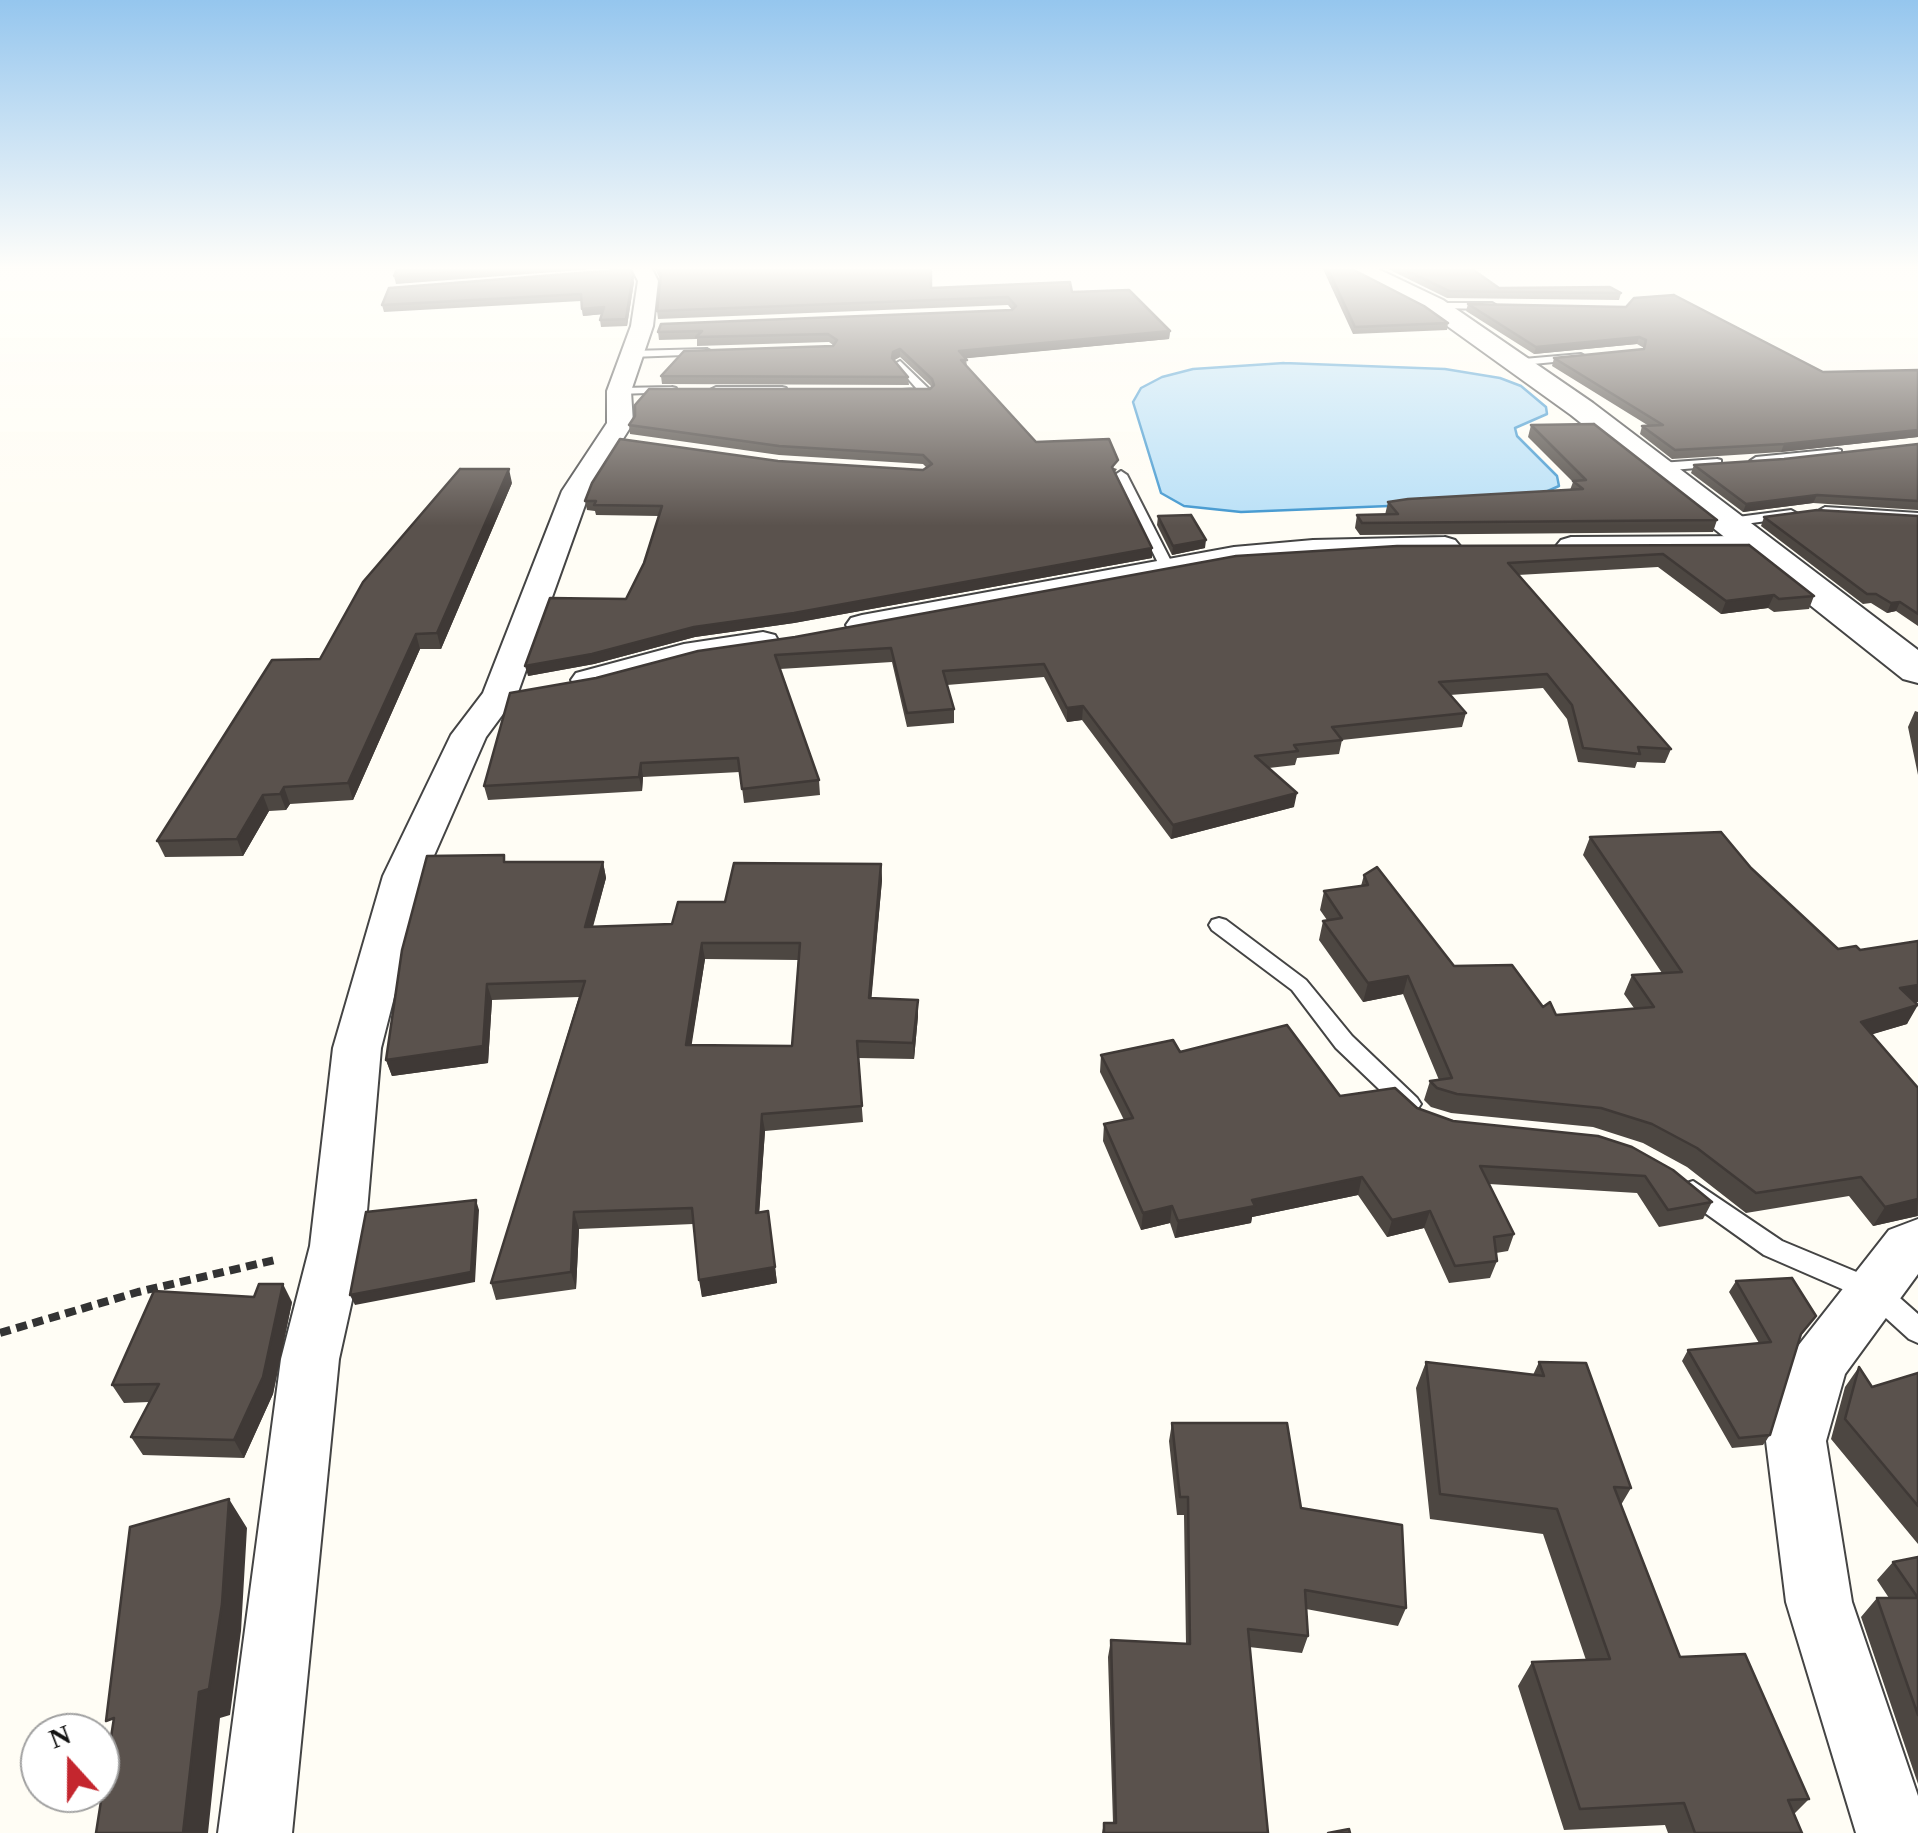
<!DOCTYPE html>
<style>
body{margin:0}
#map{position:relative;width:1918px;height:1833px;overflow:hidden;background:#fffdf5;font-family:"Times New Roman",serif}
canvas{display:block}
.north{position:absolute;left:20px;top:1713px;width:100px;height:100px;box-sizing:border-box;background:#fff;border:2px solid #a0a0a0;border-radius:50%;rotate:339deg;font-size:28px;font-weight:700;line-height:40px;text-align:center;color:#111}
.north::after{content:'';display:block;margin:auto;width:35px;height:45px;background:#c4262e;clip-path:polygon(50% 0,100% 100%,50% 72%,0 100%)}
</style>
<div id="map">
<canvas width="1918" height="1833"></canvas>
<div class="north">N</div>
</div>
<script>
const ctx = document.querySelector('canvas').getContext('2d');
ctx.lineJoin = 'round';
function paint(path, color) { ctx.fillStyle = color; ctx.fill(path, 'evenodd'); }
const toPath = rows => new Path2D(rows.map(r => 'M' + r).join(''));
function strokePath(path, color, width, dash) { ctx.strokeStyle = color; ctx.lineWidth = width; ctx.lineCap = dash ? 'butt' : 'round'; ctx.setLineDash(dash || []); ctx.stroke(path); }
const water = toPath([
 [1284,363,1445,369,1500,378,1521,386,1546,407,1547,414,1515,428,1517,436,1557,476,1559,486,1541,494,1487,502,1241,512,1184,506,1161,493,1133,402,1141,388,1162,377,1193,369,1284,363]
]);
const path = toPath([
 [0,1333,138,1292,279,1259]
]);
const service = toPath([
 [1431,303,1492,303,1497,306,1492,309,1434,308,1431,303],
 [707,349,712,352,711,354,631,357,626,354,631,351,707,349],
 [1581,354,1586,357,1585,359,1512,366,1507,363,1512,360,1581,354],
 [900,361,930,390,930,394,902,394,902,390,917,389,895,364,900,361],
 [672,387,676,388,676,392,619,394,613,391,619,388,672,387],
 [782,387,786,388,786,392,716,393,710,390,716,387,782,387],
 [1837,449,1841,450,1841,456,1756,465,1750,461,1756,457,1837,449],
 [1717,459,1721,460,1721,466,1660,471,1654,467,1660,463,1717,459],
 [1121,471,1127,475,1174,567,1172,570,1160,567,1115,475,1121,471],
 [1825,507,1918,513,1918,521,1820,514,1818,511,1825,507],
 [1791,510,1798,514,1796,517,1730,526,1723,522,1730,518,1791,510],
 [1219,918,1226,920,1306,980,1352,1036,1417,1098,1421,1104,1417,1110,1409,1113,1401,1110,1336,1048,1292,990,1212,930,1209,925,1212,920,1219,918],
 [1693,1181,1782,1241,1883,1283,1918,1314,1918,1343,1909,1339,1865,1299,1764,1255,1684,1198,1681,1191,1684,1184,1693,1181]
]);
const minor = toPath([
 [632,269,652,269,658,281,653,326,631,391,633,423,590,491,517,695,486,737,425,876,381,1048,364,1246,339,1359,292,1833,218,1833,281,1359,310,1246,333,1048,383,876,451,735,483,693,562,491,607,423,607,391,631,326,638,281,632,269],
 [1755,536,1765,539,1770,545,1765,551,1571,555,1561,552,1556,546,1561,540,1571,537,1755,536],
 [1445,537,1455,540,1460,546,1455,552,1234,565,862,635,851,632,846,625,851,618,862,615,1234,547,1313,540,1445,537],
 [763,632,775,635,779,642,775,649,698,661,588,690,576,687,571,680,576,673,684,644,763,632],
 [1918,1219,1918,1274,1845,1374,1826,1441,1852,1602,1918,1796,1918,1833,1856,1833,1786,1602,1766,1441,1798,1346,1889,1230,1918,1219]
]);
const tertiary = toPath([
 [1345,269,1378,269,1443,300,1593,403,1918,650,1918,683,1903,679,1571,415,1425,310,1345,269]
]);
const wall = toPath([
 [655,269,931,269,932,288,1072,292,1170,331,1169,339,966,358,967,367,1036,442,1117,469,1115,472,1152,548,1152,558,794,623,695,637,594,664,528,676,626,599,644,563,659,516,596,515,595,511,587,510,585,501,778,461,923,470,927,468,923,464,779,455,630,434,629,425,930,389,932,387,900,357,894,360,908,377,909,385,662,384,661,376,833,345,829,342,697,346,697,339,659,340,658,332,1012,310,1008,305,658,319,657,311,660,279],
 [1323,269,1352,269,1448,323,1447,330,1353,334],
 [1388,269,1472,269,1499,288,1621,293,1619,300,1447,298],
 [634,282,627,326,601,327,600,320,602,314,583,316,581,301,384,312,382,305],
 [1468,304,1823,372,1918,370,1918,437,1781,452,1672,459,1640,434,1642,426,1649,426,1552,366,1554,358,1644,349,1644,348,1637,344,1534,354,1466,311],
 [1531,425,1717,520,1713,532,1360,535,1355,528,1357,515,1385,515,1388,502,1570,490,1573,482,1528,437],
 [1918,444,1918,510,1813,503,1743,512,1691,473,1694,465,1784,459],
 [512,483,441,649,420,649,353,800,290,804,286,810,269,811,243,856,165,857,157,841],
 [1158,516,1205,548,1172,555,1157,525],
 [1918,516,1918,626,1896,611,1887,613,1871,603,1863,604,1761,526,1764,517],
 [1749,545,1814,596,1809,609,1774,612,1768,608,1721,614,1658,567,1518,575,1671,749,1665,763,1637,762,1635,768,1578,762,1567,719,1543,688,1450,695,1466,713,1462,727,1342,740,1339,754,1297,758,1295,765,1269,768,1294,807,1171,839,1082,720,1067,722,1044,677,947,685,954,709,954,723,907,727,892,662,780,669,819,780,820,795,744,803,740,772,643,777,642,791,488,800,484,786,596,678,795,637,1236,556],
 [1915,711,1918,712,1918,775,1908,727],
 [1590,837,1751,868,1838,949,1860,950,1918,941,1918,1002,1915,1002,1907,1024,1872,1034,1918,1088,1918,1216,1873,1226,1849,1196,1746,1213,1687,1167,1643,1143,1593,1127,1451,1113,1431,1107,1424,1100,1430,1081,1439,1080,1403,994,1363,1002,1319,940,1323,921,1327,920,1320,910,1324,891,1361,886,1364,875,1454,966,1543,1007,1556,1015,1634,1008,1624,994,1632,975,1662,973,1583,855],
 [504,855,505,862,603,862,606,878,593,927,672,924,725,902,881,864,882,880,871,998,918,1000,918,1016,914,1059,858,1058,863,1122,765,1131,759,1212,768,1211,777,1283,702,1297,693,1224,579,1229,576,1289,496,1300,491,1283,579,997,492,1000,488,1063,392,1076,386,1060],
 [705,959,798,960,792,1046,691,1045],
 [1180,1052,1340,1096,1417,1108,1453,1121,1598,1136,1712,1202,1703,1219,1659,1227,1637,1193,1489,1184,1514,1234,1508,1251,1496,1253,1497,1261,1490,1278,1449,1283,1424,1228,1387,1237,1358,1195,1252,1217,1251,1223,1175,1238,1170,1223,1141,1230,1103,1141,1104,1124,1124,1120,1100,1072,1101,1055],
 [1736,1281,1816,1316,1800,1337,1770,1435,1763,1445,1732,1448,1682,1361,1688,1350,1759,1343,1729,1292],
 [292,1302,273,1394,244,1458,143,1455,131,1437,149,1402,124,1403,112,1385],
 [1426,1362,1533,1375,1539,1362,1631,1488,1621,1505,1680,1657,1809,1799,1794,1814,1802,1833,1668,1833,1665,1825,1564,1830,1518,1686,1532,1662,1586,1660,1543,1534,1430,1519,1416,1388],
 [1859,1367,1872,1387,1918,1373,1918,1544,1831,1439,1845,1387],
 [1172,1423,1301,1508,1406,1608,1398,1626,1306,1609,1308,1636,1302,1653,1249,1647,1268,1833,1102,1833,1104,1823,1113,1823,1108,1657,1111,1640,1186,1644,1184,1515,1177,1515,1169,1441],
 [1918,1557,1918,1784,1861,1617,1877,1598,1889,1598,1877,1580,1893,1562]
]);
const shadedWall = toPath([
 [488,269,594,269,396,284,394,276],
 [633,275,634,282,627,326,626,319],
 [604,307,605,314,583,316,582,309],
 [1170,331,1169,339,959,359,959,351],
 [1639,337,1637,344,1534,354,1536,347],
 [900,349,900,357,893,361,892,366,893,352],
 [1918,430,1918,437,1781,452,1784,444],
 [509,469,512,483,441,649,437,633],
 [1817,495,1813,503,1743,512,1746,504],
 [1206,540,1205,548,1172,555,1173,546],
 [1152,548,1152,558,794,623,695,637,594,664,528,676,525,666,694,627],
 [1774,595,1768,608,1721,614,1726,601],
 [1900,602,1896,611,1887,613,1891,603],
 [416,634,420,649,353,800,348,783],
 [1083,706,1082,720,1067,722,1067,708],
 [641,763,643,777,642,791,639,777],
 [284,787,290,804,286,810,280,794],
 [1297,793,1294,807,1171,839,1173,825],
 [263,795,269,811,243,856,237,839],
 [603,862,606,878,588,943,585,927],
 [881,864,882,880,870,1015,869,998],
 [702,943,705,959,689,1062,686,1045],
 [1408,976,1403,994,1363,1002,1368,983],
 [487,984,492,1000,488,1063,392,1076,386,1060],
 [1918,985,1918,1002,1890,1007,1900,988],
 [918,1000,918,1016,914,1059,913,1043],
 [1918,1005,1907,1024,1850,1041,1861,1022],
 [762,1114,765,1131,758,1230,756,1213],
 [1362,1177,1358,1195,1252,1217,1251,1223,1175,1238,1178,1221,1252,1200],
 [1918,1199,1917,1216,1873,1226,1885,1207],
 [476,1200,479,1210,475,1282,355,1305,350,1295],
 [1172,1206,1170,1223,1141,1230,1143,1213],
 [1430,1211,1424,1228,1387,1237,1392,1220],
 [574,1212,579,1229,576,1289,571,1272],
 [775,1267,777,1283,702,1297,699,1280],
 [283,1284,292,1302,273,1394,244,1458,234,1440],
 [229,1499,247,1528,241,1631,230,1715,220,1718,208,1833,183,1833,199,1692]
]);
const building = toPath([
 [397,269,488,269,394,276,397,269],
 [630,269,633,275,626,319,600,320,604,307,582,309,581,294,382,305,389,288,630,269],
 [658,269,931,269,931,288,1070,282,1072,292,1129,290,1170,331,959,351,967,360,961,360,1036,442,1109,439,1118,460,1112,467,1152,548,794,613,694,627,592,654,525,666,550,598,626,599,644,563,662,506,594,505,596,501,585,501,592,483,620,439,778,461,923,470,932,464,923,455,779,446,629,425,635,416,635,405,649,389,930,389,934,385,932,379,900,349,893,352,892,358,908,377,661,376,684,351,833,346,837,340,828,334,696,337,702,331,658,332,661,324,1012,310,1016,306,1008,297,657,311,661,274,658,269],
 [1328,269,1352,269,1424,306,1448,323,1355,327,1328,269],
 [1403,269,1472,269,1499,288,1610,287,1621,293,1449,291,1403,269],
 [1674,295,1823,372,1918,370,1918,430,1784,444,1675,450,1642,426,1663,425,1554,358,1644,349,1646,340,1639,337,1536,347,1468,304,1626,307,1634,298,1674,295],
 [1594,424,1717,520,1362,523,1357,515,1398,514,1388,502,1408,499,1583,489,1573,481,1586,480,1531,425,1594,424],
 [1918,444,1918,501,1817,495,1746,504,1694,465,1784,459,1918,444],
 [460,469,509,469,437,633,416,634,348,783,284,787,280,794,263,795,237,839,157,841,272,660,320,659,363,582,460,469],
 [1817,510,1918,516,1918,614,1900,602,1891,603,1876,594,1867,594,1764,517,1817,510],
 [1191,515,1206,540,1173,546,1158,516,1191,515],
 [1749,545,1814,596,1779,599,1774,595,1726,601,1663,554,1508,563,1671,749,1638,747,1640,754,1583,748,1572,705,1547,674,1439,682,1466,713,1332,727,1342,740,1294,745,1298,751,1255,756,1297,793,1173,825,1083,706,1067,708,1044,664,943,671,954,709,907,713,891,648,775,655,819,780,742,789,738,758,641,763,639,777,484,786,510,693,596,678,698,651,795,637,1236,556,1397,546,1749,545],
 [1721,832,1751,868,1838,949,1856,946,1860,950,1918,941,1918,985,1900,988,1918,1005,1861,1022,1918,1088,1918,1199,1885,1207,1861,1177,1756,1193,1697,1148,1652,1124,1601,1108,1457,1094,1437,1088,1430,1081,1452,1078,1408,976,1368,983,1323,921,1342,918,1324,891,1368,885,1364,875,1377,867,1454,966,1512,965,1543,1007,1550,1002,1556,1015,1654,1007,1632,975,1682,972,1590,837,1721,832],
 [504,855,504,862,603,862,585,927,672,924,678,902,725,902,734,863,881,864,869,998,918,1000,913,1043,857,1041,862,1106,762,1114,756,1213,768,1211,775,1267,699,1280,692,1208,574,1212,571,1272,491,1283,585,981,487,984,483,1046,386,1060,402,950,427,856,504,855],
 [702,943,800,943,792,1046,686,1045,702,943],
 [1287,1025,1340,1096,1395,1088,1417,1108,1453,1121,1598,1136,1632,1147,1673,1170,1712,1202,1668,1210,1645,1176,1480,1166,1514,1234,1494,1237,1497,1261,1455,1266,1430,1211,1392,1220,1362,1177,1252,1200,1255,1206,1178,1221,1172,1206,1143,1213,1104,1124,1133,1118,1101,1055,1173,1040,1180,1052,1287,1025],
 [476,1200,471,1272,350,1295,366,1212,476,1200],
 [1792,1278,1816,1316,1801,1334,1770,1435,1739,1438,1688,1350,1771,1342,1736,1281,1792,1278],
 [259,1284,283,1284,263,1377,234,1440,131,1437,159,1384,112,1385,154,1291,254,1297,259,1284],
 [1426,1362,1544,1376,1539,1362,1586,1363,1631,1488,1614,1487,1680,1657,1745,1654,1809,1799,1788,1800,1802,1833,1695,1833,1684,1803,1580,1809,1532,1662,1610,1659,1557,1509,1440,1494,1426,1362],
 [1859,1367,1872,1387,1918,1373,1918,1506,1845,1419,1859,1367],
 [1172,1423,1287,1423,1301,1508,1402,1525,1406,1608,1305,1590,1308,1636,1248,1629,1268,1833,1104,1833,1104,1823,1116,1823,1111,1640,1190,1644,1188,1497,1180,1497,1172,1423],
 [229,1499,222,1604,209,1689,199,1692,183,1833,96,1833,114,1718,106,1721,130,1527,229,1499],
 [1918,1557,1918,1598,1893,1562,1918,1557],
 [1877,1598,1918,1598,1918,1715,1877,1598],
 [1349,1829,1350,1833,1328,1833,1349,1829]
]);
paint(water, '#b9e0f7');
strokePath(water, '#3f96cf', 2.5);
strokePath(service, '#444', 4);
strokePath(minor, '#444', 4);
strokePath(tertiary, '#444', 4);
strokePath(path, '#333', 8, [11, 6]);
paint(service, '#fff');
paint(minor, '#fff');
paint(tertiary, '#fff');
paint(wall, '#4d4742');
paint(shadedWall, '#3f3936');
paint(building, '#5a524d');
strokePath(building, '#3f3936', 2.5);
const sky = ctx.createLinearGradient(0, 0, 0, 526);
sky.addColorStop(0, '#95c6ee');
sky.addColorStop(0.51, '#fffefa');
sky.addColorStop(1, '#fffefa00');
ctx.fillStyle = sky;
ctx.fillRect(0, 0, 1918, 526);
</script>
